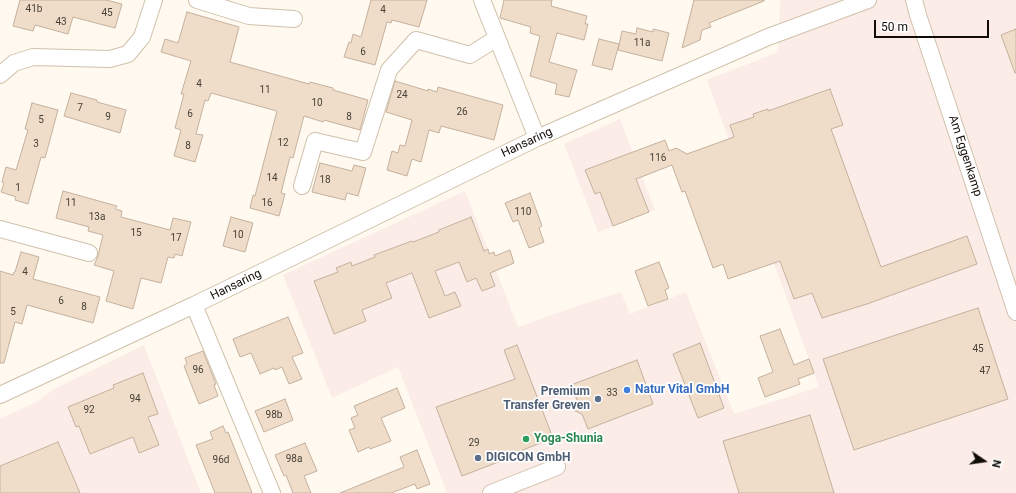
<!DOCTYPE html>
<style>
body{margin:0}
#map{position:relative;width:1016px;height:493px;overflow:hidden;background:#fff9f0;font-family:Roboto,sans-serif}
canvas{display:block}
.north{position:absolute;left:964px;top:441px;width:40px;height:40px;-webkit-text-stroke:3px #fff;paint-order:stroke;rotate:103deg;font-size:11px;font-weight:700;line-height:16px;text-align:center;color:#110d06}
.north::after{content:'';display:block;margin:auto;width:14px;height:18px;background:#110d06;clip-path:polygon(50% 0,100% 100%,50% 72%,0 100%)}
.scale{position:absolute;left:874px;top:20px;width:115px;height:18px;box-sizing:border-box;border:2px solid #110d06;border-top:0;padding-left:5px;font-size:12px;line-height:14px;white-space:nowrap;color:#110d06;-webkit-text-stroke:3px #fff;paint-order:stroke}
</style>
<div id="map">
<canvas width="1016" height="493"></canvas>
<div class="north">N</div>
<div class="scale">50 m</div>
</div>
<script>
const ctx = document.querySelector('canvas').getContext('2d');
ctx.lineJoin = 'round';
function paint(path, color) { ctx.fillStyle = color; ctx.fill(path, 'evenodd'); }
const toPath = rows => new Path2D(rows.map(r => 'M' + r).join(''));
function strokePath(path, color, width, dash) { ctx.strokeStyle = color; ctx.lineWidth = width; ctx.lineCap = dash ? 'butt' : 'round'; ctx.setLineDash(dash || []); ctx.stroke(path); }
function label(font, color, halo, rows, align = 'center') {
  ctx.font = font + ' Roboto,sans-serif'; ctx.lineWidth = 3.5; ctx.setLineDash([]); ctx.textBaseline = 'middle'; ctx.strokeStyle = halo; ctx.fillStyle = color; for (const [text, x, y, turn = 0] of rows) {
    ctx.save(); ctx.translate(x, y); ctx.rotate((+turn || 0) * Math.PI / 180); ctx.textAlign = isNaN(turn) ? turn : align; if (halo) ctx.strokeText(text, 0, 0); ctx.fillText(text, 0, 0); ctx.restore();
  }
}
const commercial = toPath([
 [780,0,1016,0,1016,493,447,493,398,367,332,398,283,275,465,191,518,327,580,305,621,292,630,314,686,292,734,414,819,387,707,80,778,52],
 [620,119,655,210,598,232,564,144],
 [144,345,201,493,0,493,0,419,38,401,54,389]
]);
const building = toPath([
 [20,0,106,0,122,4,115,28,73,17,68,34,35,25,33,31,13,26,20,0],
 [371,0,427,0,419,27,392,20,391,23,387,22,375,65,344,57,349,42,351,43,353,34,361,37,371,0],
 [504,0,552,0,551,6,587,16,585,24,588,24,584,40,557,33,549,62,577,70,569,97,555,94,557,84,530,76,540,36,530,33,531,27,500,18,504,0],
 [694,0,764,0,764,1,709,23,711,27,702,30,700,40,682,48,694,0],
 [187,12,239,27,230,62,309,84,310,82,333,88,333,90,368,100,360,130,324,120,323,122,304,116,293,158,290,157,281,193,285,194,279,216,250,208,253,195,255,196,277,111,211,93,208,101,205,100,196,134,203,135,195,162,174,156,181,130,175,128,184,94,181,94,191,61,161,52,165,39,178,43,187,12],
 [637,28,653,32,653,29,669,33,662,61,618,50,622,31,636,34,637,28],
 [1016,29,1016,73,1015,73,1001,35,1016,29],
 [599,39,619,44,612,70,592,65,599,39],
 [395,81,428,91,428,89,437,92,438,87,503,105,494,140,441,126,439,133,429,130,421,162,412,159,407,176,387,170,392,151,398,153,400,145,405,146,412,120,386,112,395,81],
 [830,89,843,125,831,129,881,267,967,236,977,264,867,304,822,318,812,293,794,299,780,261,728,279,723,264,713,268,685,191,682,192,672,165,636,179,649,212,613,226,600,192,595,194,585,170,665,140,669,151,676,148,687,154,734,137,730,125,754,117,753,114,768,109,768,111,830,89],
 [71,93,97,100,97,102,126,110,120,133,64,116,71,93],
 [32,103,58,110,45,158,41,157,28,204,15,200,16,197,1,192,4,183,2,182,6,167,16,170,28,130,25,129,32,103],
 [320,163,352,171,354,165,366,168,358,196,347,193,345,200,312,192,320,163],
 [63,191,117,206,115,209,122,211,121,217,170,230,173,218,191,222,182,256,175,254,174,258,168,257,161,283,141,278,133,309,106,301,114,271,94,265,98,256,103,235,88,231,89,227,56,218,63,191],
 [530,193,542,226,539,228,544,242,529,248,518,220,513,222,505,203,530,193],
 [231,217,253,223,245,252,223,246,231,217],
 [471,217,484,251,488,249,489,254,494,252,495,256,510,250,514,263,490,273,495,286,482,291,476,278,467,282,459,262,435,271,445,296,455,292,461,306,429,318,412,273,386,283,392,298,362,310,366,321,334,334,314,281,338,272,336,268,351,262,352,266,375,257,374,255,412,241,413,242,439,232,439,230,471,217],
 [21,252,39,257,33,279,100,297,93,323,27,305,22,324,15,322,4,363,0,363,0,271,13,275,14,272,15,272,21,252],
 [659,262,669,288,665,290,668,299,648,306,635,271,659,262],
 [978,308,1008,399,854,450,823,359,978,308],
 [288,317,303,353,292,357,302,379,289,384,282,367,275,370,274,368,260,374,251,353,240,357,233,339,288,317],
 [780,329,794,365,809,359,814,373,798,379,800,384,765,397,758,378,773,372,760,336,780,329],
 [700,343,724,408,698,418,673,354,700,343],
 [517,345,553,438,505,457,506,459,462,476,436,407,515,379,504,350,517,345],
 [203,351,216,384,214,385,218,396,199,404,184,366,187,364,185,358,203,351],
 [637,360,653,404,588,429,582,414,573,410,577,400,571,385,637,360],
 [143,373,158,414,148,417,159,445,139,453,133,437,90,454,79,426,76,427,68,407,114,388,113,385,143,373],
 [397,388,405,408,381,418,391,441,370,449,369,447,358,452,349,430,355,428,351,418,358,415,354,406,397,388],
 [285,399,293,420,264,432,255,411,285,399],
 [810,415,834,493,739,493,723,441,810,415],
 [223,426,226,433,228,432,252,493,215,493,196,445,213,439,210,432,223,426],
 [58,442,80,493,0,493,0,466,58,442],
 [305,443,317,471,304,476,311,493,293,493,286,475,284,476,275,455,305,443],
 [417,450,430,484,417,489,415,484,391,493,340,493,404,467,400,457,417,450]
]);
const street = toPath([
 [197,0,249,16,294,19],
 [482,0,537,138],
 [914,0,918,15,1016,312],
 [0,75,14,63,33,57,110,59,128,54,142,37,154,0],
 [302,186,315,141,363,152,389,70,416,40,470,55,497,38],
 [0,229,89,253],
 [194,305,537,138,768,37,868,0],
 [0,395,194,305,272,493],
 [491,493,557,467]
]);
const markers = [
 [627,390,4,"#3f7fe0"],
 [598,399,4,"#5c6f8a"],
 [526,439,4,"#2e9e5b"],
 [478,458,4,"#5c6f8a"]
];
const numberNames = [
 ["41b",34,9],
 ["4",383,10],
 ["45",107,13],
 ["43",61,22],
 ["11a",642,43],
 ["6",363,52],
 ["4",199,84],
 ["11",265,90],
 ["24",402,95],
 ["10",317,103],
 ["7",80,108],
 ["26",462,112],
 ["6",190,114],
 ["9",108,117],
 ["8",349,117],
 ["5",41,120],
 ["12",283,143],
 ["3",36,144],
 ["8",188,146],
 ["116",658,158],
 ["14",272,178],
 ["18",325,180],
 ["1",18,188],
 ["11",71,203],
 ["16",267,203],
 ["110",523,212],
 ["13a",97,217],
 ["15",136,233],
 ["10",238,235],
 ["17",176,238],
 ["4",25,272],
 ["6",61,301],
 ["8",84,307],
 ["5",13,312],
 ["45",978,349],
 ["96",198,370],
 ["47",985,371],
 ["33",612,393],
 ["94",135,399],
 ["92",89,410],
 ["98b",274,415],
 ["29",474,443],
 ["98a",294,459],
 ["96d",221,460]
];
const streetNames = [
 ["Hansaring",527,143,-25],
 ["Am Eggenkamp",965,156,72],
 ["Hansaring",236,285,-26]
];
const shopNames = [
 ["Natur Vital GmbH",635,390]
];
const serviceNames = [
 ["Premium",590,392],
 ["Transfer Greven",590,406],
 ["DIGICON GmbH",486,458,"left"]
];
const leisureNames = [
 ["Yoga-Shunia",534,439]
];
paint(commercial, '#fcece8');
paint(building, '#efddc9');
strokePath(building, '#c4b19e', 1);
strokePath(street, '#d0c1ab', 18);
strokePath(street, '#fff', 16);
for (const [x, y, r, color] of markers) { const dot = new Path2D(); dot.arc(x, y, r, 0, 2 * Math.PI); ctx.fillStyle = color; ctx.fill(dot); strokePath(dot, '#fff', 1.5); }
label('10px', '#484137', null, numberNames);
label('12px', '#110d06', '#fff', streetNames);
label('bold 12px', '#366cbe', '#fff', shopNames, 'left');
label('bold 12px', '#4e5e75', '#fff', serviceNames, 'right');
label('bold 12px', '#27864d', '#fff', leisureNames, 'left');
</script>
